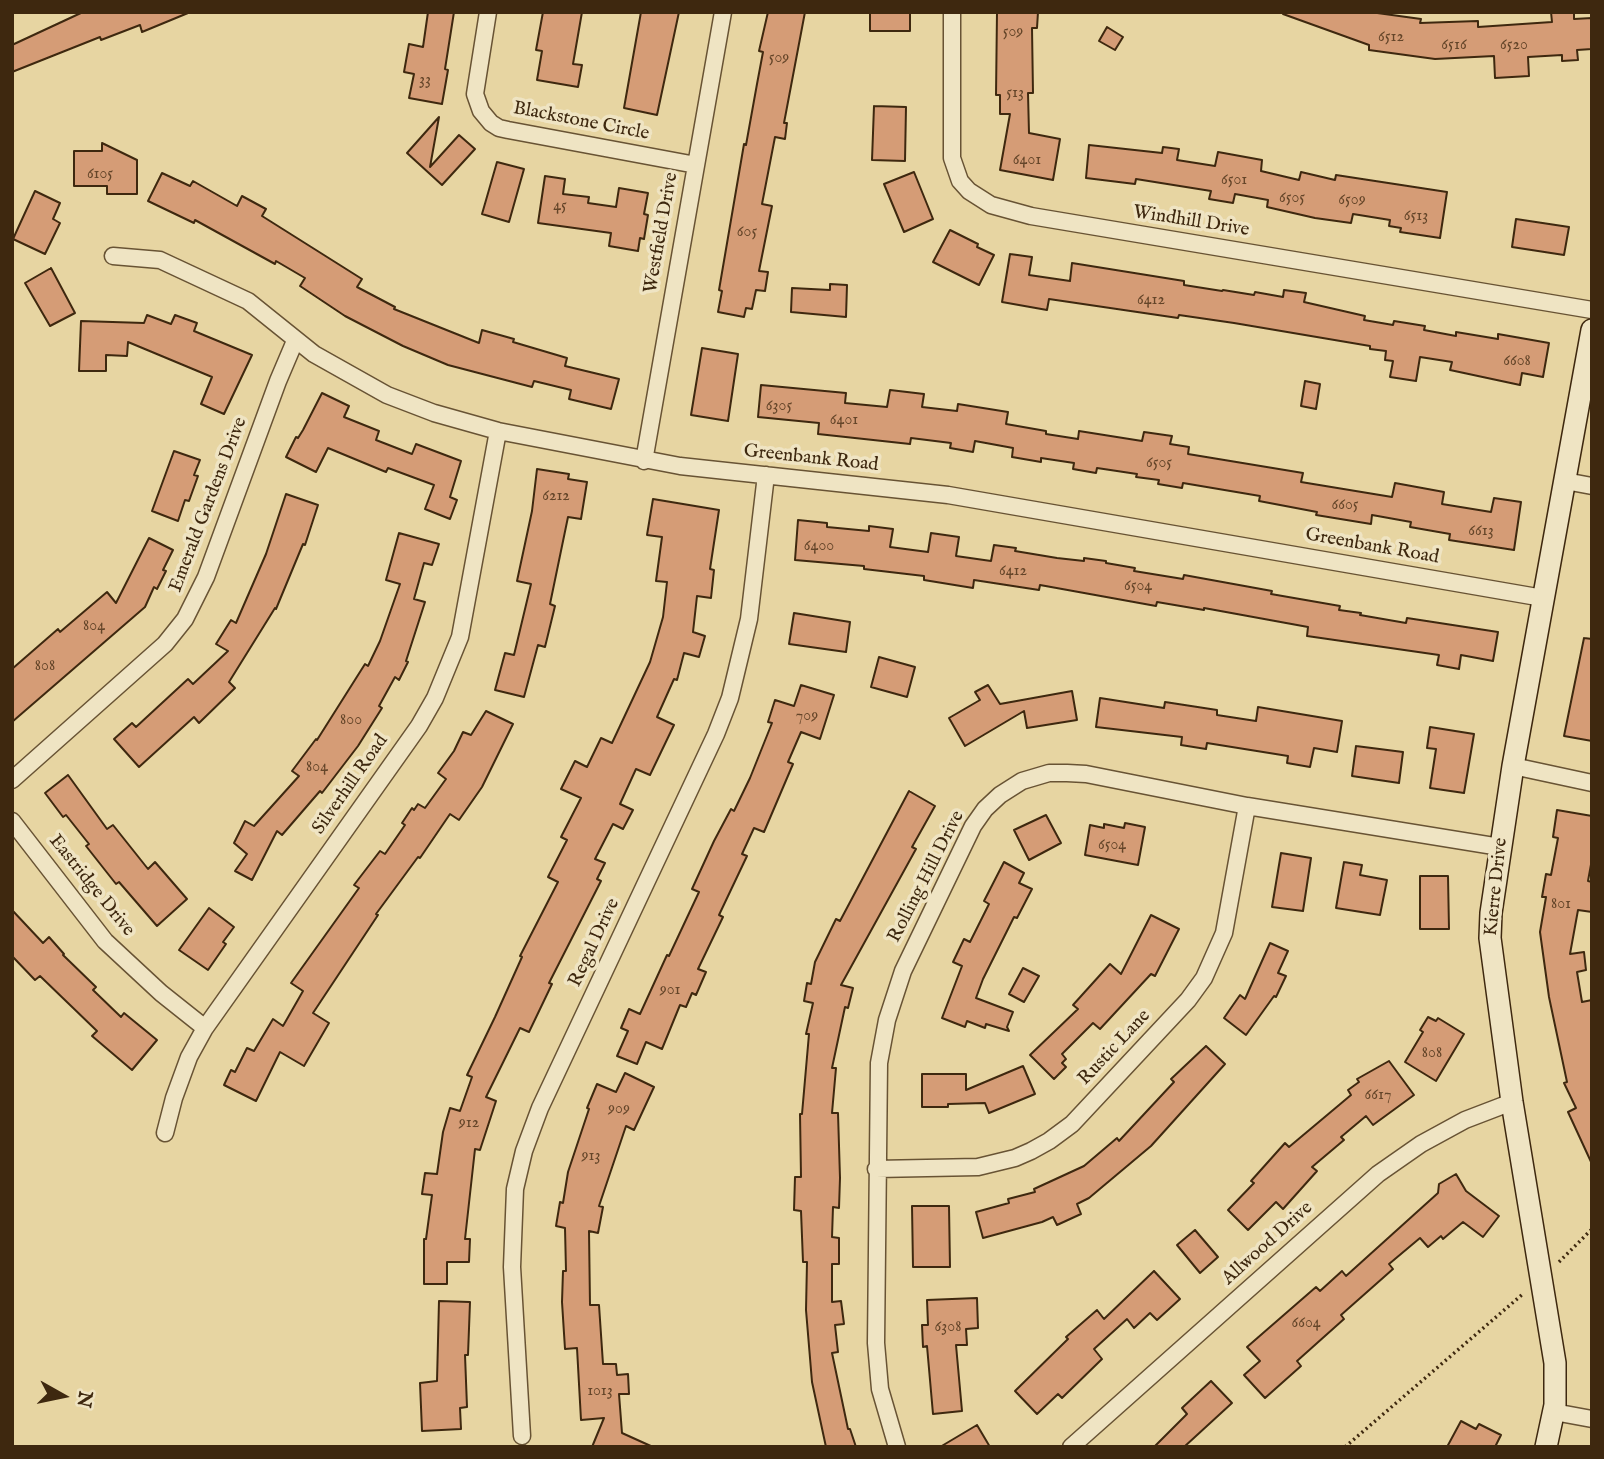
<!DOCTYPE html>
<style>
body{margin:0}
#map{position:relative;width:1604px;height:1459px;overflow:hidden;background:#e7d5a2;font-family:"IM FELL English",serif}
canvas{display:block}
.frame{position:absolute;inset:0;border:14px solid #3e280f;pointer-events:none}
.north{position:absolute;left:28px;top:1361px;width:70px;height:70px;-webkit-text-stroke:5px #efe4c3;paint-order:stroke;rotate:99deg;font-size:19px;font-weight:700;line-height:28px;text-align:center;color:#3e280f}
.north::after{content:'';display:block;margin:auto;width:24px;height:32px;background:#3e280f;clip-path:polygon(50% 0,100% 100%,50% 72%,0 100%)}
</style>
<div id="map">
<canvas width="1604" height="1459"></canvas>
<div class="frame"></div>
<div class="north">N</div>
</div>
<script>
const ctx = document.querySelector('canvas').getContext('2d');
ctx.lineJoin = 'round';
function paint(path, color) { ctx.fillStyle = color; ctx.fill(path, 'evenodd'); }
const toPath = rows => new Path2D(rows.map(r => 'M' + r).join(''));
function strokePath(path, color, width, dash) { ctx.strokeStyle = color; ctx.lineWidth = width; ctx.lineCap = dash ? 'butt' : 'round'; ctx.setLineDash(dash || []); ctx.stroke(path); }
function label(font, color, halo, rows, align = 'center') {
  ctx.font = font + ' "IM FELL English",serif'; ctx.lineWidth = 7; ctx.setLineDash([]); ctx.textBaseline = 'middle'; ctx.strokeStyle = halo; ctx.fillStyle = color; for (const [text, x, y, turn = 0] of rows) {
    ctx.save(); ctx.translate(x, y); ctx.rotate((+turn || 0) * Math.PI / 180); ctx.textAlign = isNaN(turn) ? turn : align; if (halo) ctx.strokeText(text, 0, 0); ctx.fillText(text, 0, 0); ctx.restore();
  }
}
const building = toPath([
 [83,12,188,12,188,13,142,32,140,25,101,40,100,37,12,72,12,45,83,12],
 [428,12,454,12,445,69,448,70,442,104,409,98,414,74,404,72,409,44,423,47,428,12],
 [543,12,582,12,573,64,582,65,578,87,537,80,542,51,536,50,543,12],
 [641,12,679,12,657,115,624,108,641,12],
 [768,12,805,12,784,123,787,123,785,139,775,137,762,204,772,206,759,271,768,272,765,291,756,290,752,309,746,308,744,317,718,312,722,291,719,290,744,144,746,145,757,84,763,52,759,51,768,12],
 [870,12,910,12,910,31,870,31,870,12],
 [997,12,1038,12,1037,28,1032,28,1033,93,1028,93,1029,133,1060,139,1053,180,1000,170,1010,114,1000,114,1000,95,996,95,997,12],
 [1283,12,1370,12,1421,19,1420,23,1478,21,1478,27,1552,22,1551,12,1574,12,1574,19,1592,18,1592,49,1577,50,1578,60,1562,61,1562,55,1528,57,1529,76,1495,78,1494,56,1435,59,1369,50,1369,45,1283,14,1283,12],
 [1107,27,1123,37,1115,50,1099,41,1107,27],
 [874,106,906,107,905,161,872,160,874,106],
 [439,117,430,167,459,135,475,149,442,185,407,153,439,117],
 [102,143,137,160,137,194,107,194,107,186,74,186,74,151,102,151,102,143],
 [1089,145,1162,153,1163,147,1179,149,1177,160,1215,166,1218,152,1262,160,1261,171,1299,180,1301,172,1335,180,1336,175,1447,192,1440,238,1400,232,1401,228,1389,226,1390,220,1353,214,1351,223,1315,218,1267,207,1268,200,1235,194,1233,203,1209,199,1211,191,1136,179,1135,184,1086,178,1089,145],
 [497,162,524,169,509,222,482,214,497,162],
 [914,172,933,219,904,232,884,184,914,172],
 [162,173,190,186,193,181,237,206,242,196,266,209,262,216,362,279,357,287,395,307,394,309,479,343,482,330,514,339,513,342,567,358,565,366,619,379,611,409,569,399,571,390,534,381,532,387,448,365,403,346,345,316,300,286,305,278,276,261,275,264,195,220,194,223,148,201,162,173],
 [545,176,565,179,563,194,589,197,588,203,616,207,619,188,648,193,644,214,648,215,644,239,640,238,638,251,609,246,611,233,538,223,545,176],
 [35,191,60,203,53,219,60,223,45,254,13,239,35,191],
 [1516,219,1569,227,1564,255,1512,247,1516,219],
 [950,230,978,244,977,247,994,255,979,285,933,262,950,230],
 [1010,254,1032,257,1029,275,1070,281,1072,263,1184,281,1184,285,1222,291,1223,290,1254,295,1255,292,1283,297,1284,290,1306,293,1304,302,1365,316,1364,320,1393,325,1394,321,1425,326,1424,330,1456,336,1456,332,1498,339,1498,334,1549,343,1543,377,1522,373,1520,385,1450,370,1452,362,1420,357,1416,381,1390,377,1393,361,1385,360,1386,351,1370,349,1370,346,1234,323,1179,315,1178,318,1049,299,1047,310,1002,302,1010,254],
 [51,268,75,313,50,326,25,283,51,268],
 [830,284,847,285,846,317,791,312,792,288,830,290,830,284],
 [147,315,171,324,175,315,197,323,194,331,252,355,224,414,201,404,212,377,128,342,127,356,106,355,106,371,79,371,81,321,144,323,147,315],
 [702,348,738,354,728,421,691,415,702,348],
 [1305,381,1320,384,1316,409,1301,406,1305,381],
 [761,385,846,393,845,403,887,407,890,390,924,394,922,407,957,411,958,404,1008,412,1006,424,1046,431,1046,434,1078,439,1079,431,1142,441,1144,432,1172,436,1170,444,1189,447,1188,454,1303,473,1301,482,1392,497,1395,483,1444,492,1442,504,1491,512,1494,498,1521,502,1514,550,1449,540,1450,534,1410,527,1411,522,1372,515,1371,524,1316,515,1317,512,1259,501,1260,496,1183,483,1182,488,1158,484,1159,480,1136,477,1137,474,1097,468,1096,473,1073,469,1074,463,1041,458,1041,462,1012,457,1013,448,975,441,973,452,950,448,951,443,911,438,910,444,818,434,819,423,758,417,761,385],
 [322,393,349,406,344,417,379,431,376,440,412,454,416,444,461,461,450,497,457,500,450,519,425,509,434,485,388,468,386,472,328,448,316,472,286,457,296,437,298,438,303,430,322,393],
 [174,451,200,460,194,475,198,476,189,501,185,500,178,521,152,511,174,451],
 [537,469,569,474,568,479,587,482,581,519,568,517,550,604,555,606,545,647,538,645,524,697,495,690,505,653,514,655,531,584,517,581,532,511,537,469],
 [286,494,318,505,305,545,303,544,276,609,275,608,229,682,235,688,199,723,194,717,139,767,114,739,132,723,136,727,188,679,193,684,228,651,216,644,231,620,236,623,266,554,286,494],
 [653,499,719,510,710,569,714,570,711,598,697,596,693,632,705,636,699,657,684,653,677,680,674,679,657,717,674,725,650,775,636,769,620,804,633,810,623,829,613,824,595,859,605,863,597,879,601,881,549,983,552,984,529,1032,520,1028,486,1097,496,1101,480,1150,475,1149,465,1239,470,1239,469,1262,447,1262,447,1284,424,1284,424,1239,426,1239,432,1195,422,1194,425,1173,437,1174,443,1132,450,1108,460,1111,472,1077,467,1075,495,1017,522,957,520,956,558,882,548,877,567,840,561,837,581,798,561,789,575,761,587,767,601,738,612,743,650,662,663,617,667,582,656,581,662,537,647,535,653,499],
 [798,520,827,523,827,527,869,531,869,526,893,529,890,547,928,552,931,533,959,537,956,556,991,561,994,545,1016,548,1015,551,1057,558,1084,561,1084,558,1106,561,1106,563,1135,568,1134,571,1183,579,1184,575,1272,591,1271,594,1340,606,1339,610,1361,613,1360,615,1406,623,1407,618,1498,632,1493,661,1461,655,1459,669,1437,665,1439,655,1307,636,1308,627,1204,608,1204,610,1157,602,1156,606,1040,585,1039,590,974,580,973,588,924,580,924,576,864,569,864,566,795,560,798,520],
 [399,533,439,544,432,565,424,563,414,599,425,602,406,661,408,662,399,680,395,677,379,706,382,708,358,746,322,793,320,791,282,835,277,831,252,880,235,871,247,854,234,843,245,821,254,826,299,776,292,771,316,739,317,740,365,664,368,666,380,641,400,584,386,580,399,533],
 [149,538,173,550,163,570,166,571,157,589,154,587,145,607,12,722,12,669,58,629,60,632,107,592,116,603,149,538],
 [794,613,850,622,846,652,789,644,794,613],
 [1584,638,1592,639,1592,741,1564,736,1584,638],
 [879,657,915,667,907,697,871,687,879,657],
 [801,685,834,695,820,739,801,732,788,762,793,764,764,832,754,828,742,854,747,856,719,915,723,917,698,969,706,972,696,995,692,993,686,1007,680,1005,662,1049,646,1042,637,1064,617,1056,628,1031,621,1028,629,1009,640,1014,667,955,669,956,699,892,692,889,714,841,731,809,734,811,750,778,772,723,768,722,775,700,794,706,801,685],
 [988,685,1000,704,1072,691,1077,720,1027,728,1024,711,965,746,949,718,980,700,975,692,988,685],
 [1100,698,1164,708,1165,702,1217,710,1217,715,1256,721,1258,707,1342,721,1337,752,1314,748,1310,767,1287,763,1288,756,1207,743,1206,749,1181,745,1182,737,1096,727,1100,698],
 [486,711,513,724,482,787,459,820,450,814,420,858,418,857,376,914,378,915,313,1013,329,1023,304,1066,280,1052,256,1101,224,1085,231,1070,235,1072,247,1048,254,1051,273,1019,283,1026,303,991,291,983,359,888,354,885,380,851,385,854,405,825,402,823,412,808,414,810,418,804,425,808,446,779,438,773,454,751,463,732,471,735,486,711],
 [1430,727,1474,734,1464,793,1430,788,1436,749,1427,748,1430,727],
 [1356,746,1403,752,1399,783,1352,776,1356,746],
 [68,775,107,829,113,825,148,869,155,862,187,899,157,926,119,882,116,884,86,846,89,844,66,815,63,817,45,793,68,775],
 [909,791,935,806,912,847,916,849,841,985,853,988,848,1008,845,1007,832,1068,836,1068,832,1113,838,1113,840,1178,839,1208,833,1207,832,1237,839,1238,839,1264,832,1264,832,1302,841,1301,844,1324,835,1325,838,1352,832,1353,848,1429,850,1429,856,1447,826,1447,812,1382,806,1310,807,1262,803,1262,801,1211,794,1210,795,1177,801,1177,800,1114,802,1114,809,1034,806,1034,813,1003,804,1001,807,983,811,984,815,962,836,919,840,921,909,791],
 [1557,810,1592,816,1592,859,1588,881,1592,882,1592,912,1578,910,1570,954,1584,952,1586,970,1577,972,1582,1002,1592,1000,1592,1164,1568,1112,1576,1108,1564,1083,1567,1082,1549,997,1540,932,1546,897,1542,897,1546,874,1551,875,1558,838,1553,837,1557,810],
 [1046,815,1061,843,1029,860,1014,830,1046,815],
 [1125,823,1145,827,1138,865,1085,855,1090,825,1104,828,1104,824,1124,828,1125,823],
 [1281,853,1311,858,1303,911,1272,907,1281,853],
 [1004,862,1024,873,1019,883,1032,889,1017,918,1014,917,983,979,976,998,1013,1012,1007,1027,1009,1031,986,1024,985,1028,967,1021,965,1027,942,1018,962,966,953,962,964,939,970,942,989,904,984,901,1004,862],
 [1344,862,1362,865,1360,875,1387,880,1380,915,1336,908,1344,862],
 [1420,876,1448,876,1449,929,1420,929,1420,876],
 [209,908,234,927,223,942,226,944,208,970,179,950,209,908],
 [12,910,43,943,49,937,64,954,63,955,96,987,93,990,121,1017,124,1013,157,1040,132,1070,92,1036,97,1031,40,976,35,980,12,956,12,910],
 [1151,915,1179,929,1155,976,1151,974,1100,1029,1093,1023,1062,1054,1066,1059,1062,1063,1066,1067,1054,1079,1030,1055,1078,1009,1073,1005,1110,964,1121,974,1151,915],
 [1270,943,1288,951,1278,973,1286,976,1276,997,1274,996,1246,1035,1224,1018,1240,995,1245,999,1270,943],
 [1023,968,1039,976,1024,1002,1009,994,1023,968],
 [1428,1017,1436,1021,1438,1018,1464,1034,1436,1081,1405,1062,1423,1032,1420,1030,1428,1017],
 [1206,1046,1225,1064,1151,1146,1089,1198,1077,1204,1081,1214,1057,1225,1053,1217,1042,1222,983,1238,976,1212,1009,1203,1008,1199,1035,1192,1034,1189,1084,1166,1117,1138,1119,1141,1174,1082,1171,1079,1206,1046],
 [1389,1061,1414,1095,1373,1125,1366,1116,1341,1137,1344,1140,1312,1167,1317,1171,1283,1209,1276,1202,1248,1230,1228,1210,1254,1183,1251,1181,1285,1143,1289,1147,1351,1095,1348,1090,1359,1082,1357,1079,1389,1061],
 [1023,1066,1035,1094,989,1113,985,1103,948,1104,948,1107,922,1107,922,1074,966,1074,966,1090,1023,1066],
 [625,1073,654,1087,634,1130,626,1126,599,1206,603,1207,598,1233,589,1231,590,1305,599,1305,603,1364,616,1364,617,1375,628,1374,629,1394,619,1394,622,1433,653,1447,592,1447,604,1418,581,1420,577,1348,565,1349,562,1302,563,1271,566,1271,565,1228,556,1226,560,1202,563,1203,568,1172,589,1109,587,1108,597,1084,616,1092,625,1073],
 [1456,1174,1466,1191,1499,1216,1483,1237,1463,1222,1443,1239,1441,1236,1428,1247,1420,1238,1389,1264,1393,1269,1341,1315,1344,1319,1297,1361,1301,1366,1265,1398,1244,1375,1260,1361,1247,1347,1316,1287,1320,1291,1342,1271,1346,1276,1438,1193,1439,1184,1456,1174],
 [912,1206,949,1206,950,1267,913,1267,912,1206],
 [1195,1230,1218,1257,1200,1273,1177,1245,1195,1230],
 [1154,1271,1180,1299,1157,1320,1150,1313,1134,1328,1127,1319,1094,1349,1102,1359,1062,1398,1058,1394,1037,1414,1015,1391,1068,1339,1066,1337,1097,1310,1104,1319,1154,1271],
 [977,1298,978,1328,966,1329,967,1345,956,1345,962,1411,933,1414,927,1346,923,1347,922,1325,928,1325,927,1300,977,1298],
 [439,1301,470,1302,468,1355,465,1355,467,1407,460,1408,461,1429,422,1431,420,1383,437,1381,439,1301],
 [1211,1381,1232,1403,1184,1447,1154,1447,1187,1414,1182,1408,1211,1381],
 [1461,1421,1476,1429,1479,1424,1501,1435,1495,1447,1447,1447,1461,1421],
 [977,1425,990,1447,940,1447,977,1425]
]);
const path = toPath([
 [1559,1262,1592,1229],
 [1345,1447,1524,1293]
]);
const street = toPath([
 [488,12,475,94,481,111,491,123,499,128,508,130,696,165],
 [952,12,952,158,960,181,969,191,991,205,1031,216,1592,310],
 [113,256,160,260,248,301,314,354,387,395,434,413,498,431,680,466,948,495,1543,598],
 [644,461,723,12],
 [1565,481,1592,486],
 [1513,766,1592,783],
 [12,780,165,644,185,619,206,577,278,381,295,341],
 [12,821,105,941,161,993,205,1028],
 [165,1133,174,1098,189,1057,205,1028,419,726,435,698,460,637,498,431],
 [876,1169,978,1167,1015,1158,1031,1151,1049,1141,1072,1124,1188,1000,1204,978,1224,933,1247,806],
 [1554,1412,1592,1419],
 [522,1436,512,1267,515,1189,524,1151,540,1108,716,734,730,698,749,619,766,475],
 [897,1447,880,1389,876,1343,879,1063,887,1020,903,971,973,826,985,809,1000,795,1022,781,1049,773,1067,773,1086,774,1247,806,1500,847],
 [1071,1447,1378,1174,1421,1144,1465,1120,1512,1102]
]);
const secondary = toPath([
 [1546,1447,1555,1405,1555,1363,1512,1102,1490,938,1491,913,1513,766,1592,330]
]);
const numberNames = [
 ["509",1013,33],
 ["6512",1391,38],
 ["6516",1454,46],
 ["6520",1514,46],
 ["509",779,59],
 ["33",425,81],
 ["513",1015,94],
 ["6401",1027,161],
 ["6105",100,175],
 ["6501",1234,181],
 ["6505",1292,199],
 ["6509",1352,201],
 ["45",560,207],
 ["6513",1416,217],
 ["605",747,233],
 ["6412",1151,301],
 ["6608",1517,362],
 ["6305",779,407],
 ["6401",844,421],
 ["6505",1159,464],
 ["6212",556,497],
 ["6605",1345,506],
 ["6613",1481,532],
 ["6400",819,547],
 ["6412",1013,572],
 ["6504",1138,587],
 ["804",94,627],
 ["808",45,667],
 ["709",807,717],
 ["800",351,721],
 ["804",317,768],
 ["6504",1112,846],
 ["801",1561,905],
 ["901",670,991],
 ["808",1432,1054],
 ["6617",1378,1096],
 ["909",619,1110],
 ["912",469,1124],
 ["913",591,1157],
 ["6604",1306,1324],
 ["6308",948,1328],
 ["1013",600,1392]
];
const streetNames = [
 ["Blackstone Circle",581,122,11],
 ["Windhill Drive",1191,222,9],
 ["Westfield Drive",662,233,-80],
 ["Greenbank Road",811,459,6],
 ["Emerald Gardens Drive",209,505,-69],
 ["Greenbank Road",1372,547,10],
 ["Silverhill Road",351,785,-55],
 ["Rolling Hill Drive",927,877,-63],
 ["Eastridge Drive",91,886,51],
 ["Kierre Drive",1497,887,-84],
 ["Regal Drive",595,943,-65],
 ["Rustic Lane",1115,1048,-47],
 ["Allwood Drive",1268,1244,-42]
];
paint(building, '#d59c76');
strokePath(building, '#3e280f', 2);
strokePath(street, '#685334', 19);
strokePath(secondary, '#3e280f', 24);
strokePath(path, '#3e280f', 3.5, [2, 3.5]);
strokePath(street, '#efe4c3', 16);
strokePath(secondary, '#efe4c3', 21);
label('16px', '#644529', null, numberNames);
label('19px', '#3e280f', '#efe4c3', streetNames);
</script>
